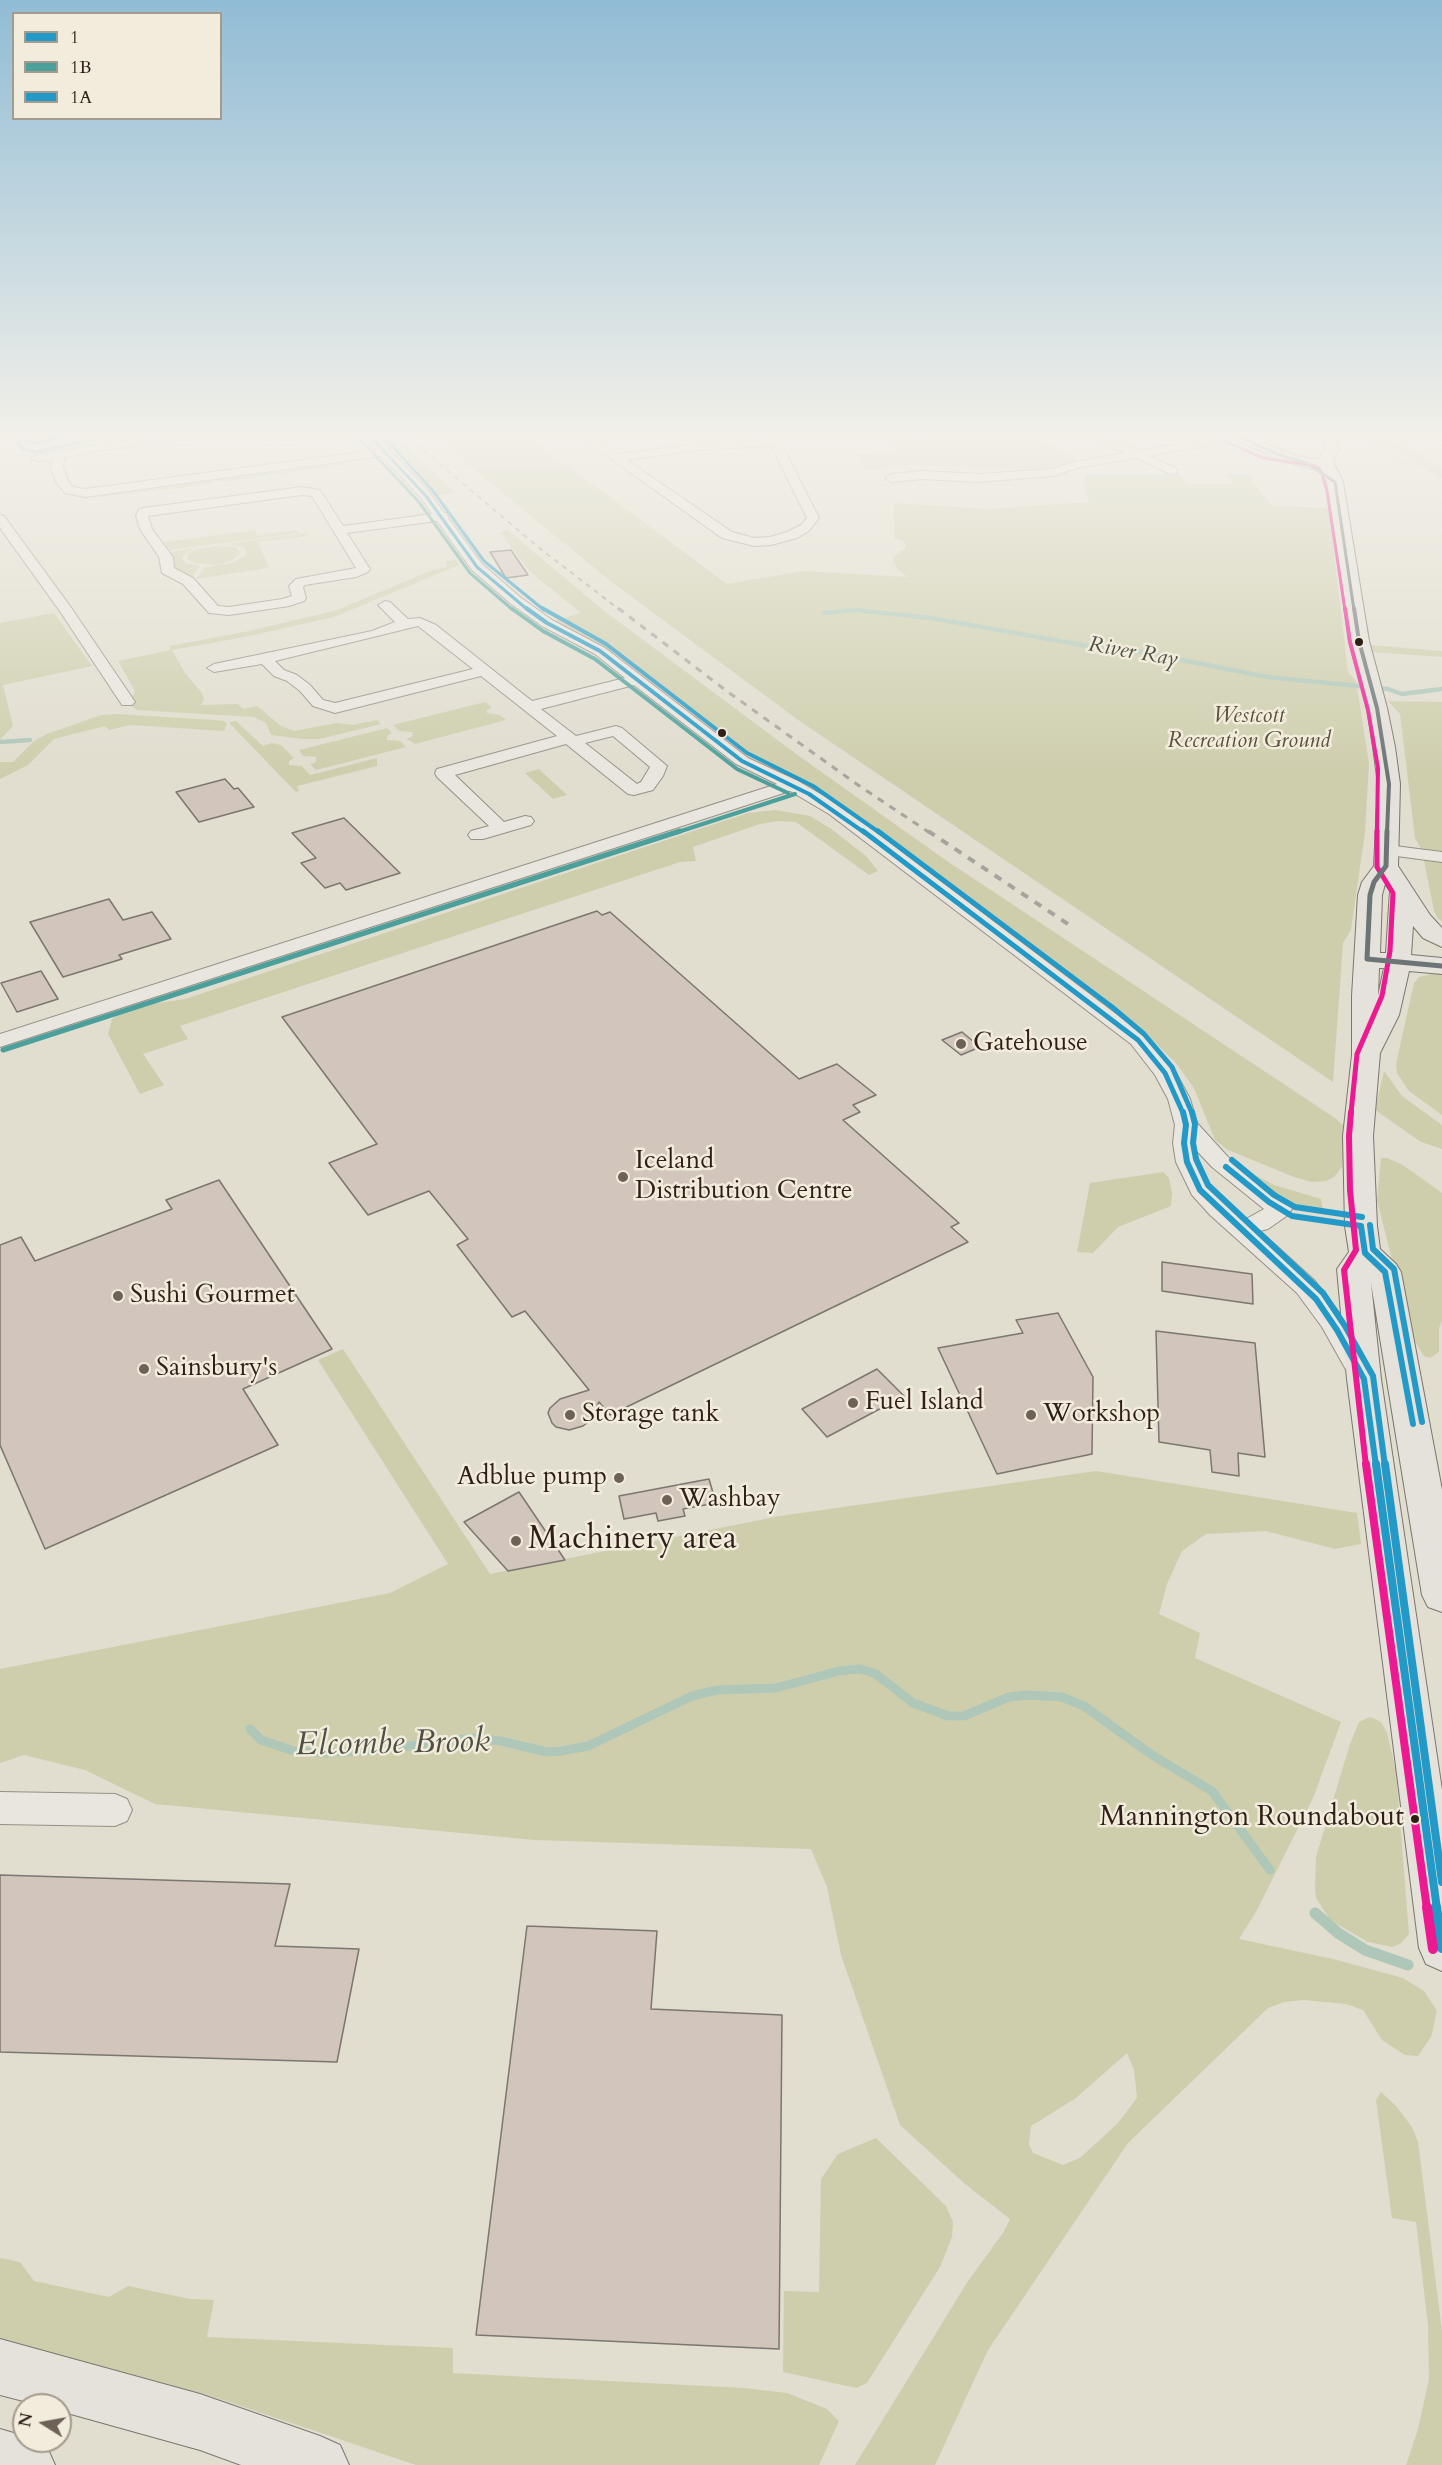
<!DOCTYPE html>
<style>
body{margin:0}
#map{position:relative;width:1442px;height:2465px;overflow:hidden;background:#e1ddcf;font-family:Cardo,serif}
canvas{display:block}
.legend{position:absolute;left:12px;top:12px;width:210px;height:108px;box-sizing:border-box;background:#f1ecdb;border:2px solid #a49a8d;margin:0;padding:8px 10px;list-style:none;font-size:18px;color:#301f18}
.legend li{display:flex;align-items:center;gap:12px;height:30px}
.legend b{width:30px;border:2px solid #a49a8d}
.north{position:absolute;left:12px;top:2393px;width:60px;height:60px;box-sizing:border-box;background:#f1ecdb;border:2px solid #a49a8d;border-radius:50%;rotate:281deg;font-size:16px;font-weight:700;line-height:24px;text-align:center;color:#301f18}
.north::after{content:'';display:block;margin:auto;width:21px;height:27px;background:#6e6258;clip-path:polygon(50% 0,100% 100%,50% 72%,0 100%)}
</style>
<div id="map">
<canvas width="1442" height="2465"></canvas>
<ul class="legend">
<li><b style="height:8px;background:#2299c6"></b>1</li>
<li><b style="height:8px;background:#4ba09c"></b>1B</li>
<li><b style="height:8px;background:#2299c6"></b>1A</li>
</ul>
<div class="north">N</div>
</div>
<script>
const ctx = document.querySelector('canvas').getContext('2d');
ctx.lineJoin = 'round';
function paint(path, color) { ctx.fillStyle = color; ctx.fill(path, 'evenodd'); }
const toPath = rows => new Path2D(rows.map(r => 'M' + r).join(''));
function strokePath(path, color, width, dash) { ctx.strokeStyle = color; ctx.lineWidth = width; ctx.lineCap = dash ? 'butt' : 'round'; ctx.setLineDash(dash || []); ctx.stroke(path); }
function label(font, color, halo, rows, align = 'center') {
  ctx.font = font + ' Cardo,serif'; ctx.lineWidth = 5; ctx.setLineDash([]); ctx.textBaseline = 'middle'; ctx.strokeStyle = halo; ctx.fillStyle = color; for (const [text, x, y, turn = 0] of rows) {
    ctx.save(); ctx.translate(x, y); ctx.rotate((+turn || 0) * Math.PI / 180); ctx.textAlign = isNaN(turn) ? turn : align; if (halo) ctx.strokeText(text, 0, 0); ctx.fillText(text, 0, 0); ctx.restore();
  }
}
const green = toPath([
 [372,431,391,431,456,493,435,496,406,462],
 [431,431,521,431,727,584,803,571,908,577,898,570,893,561,894,556,905,549,906,545,903,541,894,539,894,503,987,509,1089,502,1083,487,1086,474,1179,474,1187,484,1234,484,1226,474,1247,474,1272,506,1329,508,1348,672,1356,681,1369,763,1365,832,1351,930,1343,943,1333,1082,801,722,613,583,466,463],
 [945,431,1024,431,1082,461,1036,471,915,465,867,470,856,454,897,452,888,437,945,435],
 [1353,432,1361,432,1406,446,1442,467,1442,479,1390,448,1385,449,1409,464,1403,464,1363,440,1349,439,1349,434],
 [342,463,351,464,171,489,63,501],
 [255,530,258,535,296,530,298,533,170,550,164,542],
 [508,530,603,610,799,756,944,859,1335,1118,1344,1126,1344,1146,1342,1167,1334,1177,1326,1181,1312,1182,1294,1177,1228,1150,1215,1140,1194,1088,1176,1063,1142,1030,1084,985,882,835,830,800,741,749,618,657,594,641,552,621,581,613,528,570,500,532],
 [307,533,303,537,258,542,269,568,196,579,205,567,232,563,246,555,245,549,242,547,227,544],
 [214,546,235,547,241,553,231,561,215,565,195,563,187,559,188,554,194,550],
 [194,548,182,557,185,563,200,566,190,579,172,571,170,552],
 [456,560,459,565,334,617,245,637,172,650,185,673,202,693,204,699,201,705,238,704,243,709,257,706,281,726,294,731,337,723,353,725,377,720,381,724,320,739,302,739,271,735,266,723,254,717,137,710,129,705,135,691,118,661,171,650,170,646,249,631,337,610,430,571,447,567,446,561],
 [54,613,92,666,3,685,13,726,0,740,0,623],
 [1370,645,1442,651,1442,657,1369,652],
 [1388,701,1442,702,1442,921,1438,919,1434,911,1422,850,1415,838,1400,714],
 [485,702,492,707,487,710,487,713,500,715,506,720,415,744,407,739,413,736,412,732,399,731,393,725],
 [117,714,214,720,224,721,227,724,224,731,130,725,109,730,105,726,54,739,28,765,0,779,0,762,13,762,34,741,47,734,101,715],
 [236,721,263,746,272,743,281,745,294,758,289,761,289,765,302,766,310,775,377,758,377,766,297,786,299,791,296,792,230,724,230,722],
 [387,728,392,733,387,736,387,740,400,741,406,747,316,770,310,764,316,762,316,757,303,756,299,750],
 [539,769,567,795,553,799,525,773],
 [775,810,810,816,830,828,866,856,878,871,869,875,796,822,778,821,760,824,693,847,696,861,680,862,180,1026,188,1039,143,1054,164,1085,140,1094,108,1034,112,1019,131,1007,185,999,748,813],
 [1442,972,1442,1115,1409,1091,1397,1073,1396,1064,1414,983,1419,977],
 [1384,1071,1402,1096,1442,1125,1442,1149,1421,1142,1375,1110],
 [1381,1158,1387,1158,1403,1165,1442,1193,1442,1321,1439,1328,1439,1352,1430,1358,1424,1356,1411,1335,1377,1200],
 [1239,1166,1274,1185,1321,1199,1323,1209,1308,1210,1288,1206],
 [1163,1172,1169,1178,1172,1192,1171,1206,1118,1227,1093,1253,1077,1252,1090,1183],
 [343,1349,490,1574,780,1516,1096,1471,1357,1513,1361,1544,1335,1549,1266,1531,1206,1534,1182,1551,1167,1584,1159,1614,1200,1633,1195,1658,1341,1722,1313,1798,1257,1910,1239,1939,1333,1959,1403,1978,1424,1991,1437,2011,1431,2037,1418,2056,1405,2055,1382,2040,1363,2010,1346,2004,1304,2000,1284,2002,1268,2008,1128,2143,988,2350,935,2465,855,2465,968,2281,1003,2233,1010,2219,965,2184,900,2125,841,1955,827,1887,811,1849,535,1840,155,1804,85,1770,24,1755,0,1763,0,1669,390,1593,448,1564,318,1360],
 [1127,2053,1134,2070,1137,2098,1117,2124,1080,2158,1063,2165,1033,2153,1029,2144,1031,2126,1076,2098],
 [1370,1717,1381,1722,1387,1733,1396,1771,1409,1934,1400,1944,1392,1947,1368,1942,1330,1920,1316,1898,1315,1889,1316,1857,1350,1744,1359,1722],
 [1381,2092,1396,2106,1412,2127,1418,2142,1442,2331,1442,2465,1406,2465,1418,2429,1429,2379,1428,2326,1416,2222,1392,2218,1376,2100],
 [876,2138,946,2206,953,2222,952,2237,940,2267,867,2383,856,2388,783,2372,784,2291,819,2292,821,2179,838,2154],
 [0,2258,20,2262,34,2281,109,2297,128,2286,190,2299,214,2300,207,2337,453,2348,453,2373,744,2388,787,2393,827,2409,839,2421,819,2465,416,2465,208,2395,0,2339]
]);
const streamFar2 = toPath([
 [824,613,855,610,931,618,1082,645,1142,652,1267,677,1388,689,1402,694,1442,689],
 [0,742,30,740]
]);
const streamFar1 = toPath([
 [250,1729,261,1740,294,1751,324,1753,378,1750,473,1738,501,1741,547,1752,561,1751,588,1746,692,1696,717,1690,776,1688,839,1671,860,1669,876,1674,913,1703,948,1716,964,1716,1009,1697,1028,1695,1062,1697,1084,1706,1152,1755,1212,1791,1270,1870]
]);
const stream = toPath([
 [1315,1913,1338,1933,1365,1950,1408,1965]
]);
const building = toPath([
 [511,550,528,575,506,578,490,552,511,550],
 [225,779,234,789,238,788,254,807,199,822,176,792,225,779],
 [344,818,400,873,346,890,340,883,325,888,301,863,316,858,292,833,344,818],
 [109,899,123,920,152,912,171,939,119,955,122,959,63,977,30,922,109,899],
 [597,911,602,915,610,912,799,1079,837,1064,876,1095,853,1105,860,1112,843,1120,959,1223,951,1227,968,1242,610,1415,599,1402,588,1422,583,1426,569,1430,556,1427,552,1423,548,1413,550,1408,560,1399,589,1390,525,1311,512,1317,457,1245,468,1239,429,1191,368,1215,329,1163,377,1144,282,1017,597,911],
 [41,971,58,999,17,1012,1,983,41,971],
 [962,1032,980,1047,961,1055,942,1040,962,1032],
 [219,1180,332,1349,243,1389,278,1445,45,1549,0,1445,0,1245,21,1237,35,1261,172,1209,166,1200,219,1180],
 [1162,1262,1252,1274,1253,1304,1162,1291,1162,1262],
 [1058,1313,1093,1377,1092,1454,997,1474,938,1348,1023,1333,1016,1320,1058,1313],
 [1156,1331,1255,1343,1265,1457,1238,1453,1239,1476,1212,1472,1210,1450,1159,1442,1156,1331],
 [877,1369,904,1396,827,1437,802,1409,877,1369],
 [709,1479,716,1503,683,1509,685,1516,658,1521,656,1513,624,1519,619,1496,709,1479],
 [519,1492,565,1560,508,1571,464,1522,519,1492],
 [0,1875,290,1884,275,1946,359,1949,337,2062,0,2052,0,1875],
 [527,1926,657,1931,651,2009,782,2015,779,2349,476,2335,527,1926]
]);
const minor = toPath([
 [203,431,238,431,233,434,96,451,64,458,63,467,68,481,73,487,85,489,377,450,360,431,372,431,430,493,444,513,447,513,448,518,482,564,520,597,552,620,605,648,748,758,798,781,841,806,1145,1036,1176,1073,1190,1099,1197,1123,1228,1157,1288,1203,1292,1209,1288,1215,1268,1229,1260,1231,1315,1281,1341,1315,1371,1368,1367,1375,1358,1378,1349,1375,1322,1327,1297,1293,1210,1215,1192,1195,1176,1162,1173,1143,1175,1125,1168,1099,1155,1075,1131,1044,829,814,790,791,0,1047,0,1034,777,784,736,764,634,685,541,709,576,736,616,726,622,728,667,766,663,776,653,790,634,795,628,794,566,744,455,775,504,822,525,816,531,817,534,821,531,825,483,839,471,839,468,835,471,831,489,826,437,777,435,773,437,769,557,736,481,676,335,713,313,706,300,691,287,681,274,676,262,664,214,672,207,668,214,664,372,631,395,622,378,605,385,601,390,602,408,619,420,618,436,625,532,701,625,678,595,654,542,626,510,603,472,570,437,521,347,533,370,569,368,572,356,577,305,585,303,587,306,598,304,601,289,606,229,615,209,613,183,584,162,573,159,557,140,529,136,516,139,509,143,508,302,487,320,490,343,526,432,514,422,499,382,456,85,497,65,493,56,482,51,467,52,460,37,461,31,458,37,455,96,445,203,431],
 [302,495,312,496,356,568,296,579,289,586,292,596,282,599,229,607,218,606,193,578,174,568,173,557,152,529,148,516,302,495],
 [418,626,473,669,335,703,323,700,310,685,297,675,284,670,275,661,418,626],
 [613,736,650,767,641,782,637,784,585,743,613,736],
 [1196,1150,1212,1167,1264,1209,1246,1219,1226,1203,1210,1186,1198,1162,1196,1150],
 [261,431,272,431,275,435,305,433,311,436,305,439,274,441,264,438,261,431],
 [572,431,585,431,618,454,697,444,767,439,764,431,775,431,819,518,809,531,797,538,771,545,754,546,722,538,572,431],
 [771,446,807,518,801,525,787,532,770,537,754,538,732,532,627,460,697,450,771,446],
 [1081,431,1096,431,1138,451,1239,434,1245,437,1239,440,1149,456,1177,469,1177,473,1173,475,1136,458,1077,468,1053,476,979,482,923,479,891,482,885,478,891,474,923,471,979,474,1052,469,1075,462,1125,453,1081,431],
 [1354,431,1374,431,1398,438,1421,432,1442,431,1442,437,1421,438,1398,444,1354,431],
 [0,515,4,516,70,606,135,702,132,705,122,705,59,610,0,528,0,515],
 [1387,845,1442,852,1442,862,1381,854,1378,850,1381,846,1387,845],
 [0,1792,115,1794,127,1799,132,1810,127,1821,115,1826,0,1824,0,1792]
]);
const major = toPath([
 [1217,431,1238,431,1296,456,1312,459,1319,458,1325,449,1320,431,1334,431,1339,449,1333,461,1343,482,1369,641,1387,708,1395,747,1400,784,1398,866,1430,915,1442,928,1442,947,1423,938,1413,926,1411,955,1442,958,1442,974,1409,971,1399,1015,1380,1053,1373,1136,1377,1226,1380,1249,1396,1264,1401,1272,1442,1490,1442,1612,1428,1607,1422,1595,1371,1283,1381,1379,1442,1790,1442,1971,1426,1964,1419,1948,1347,1379,1337,1269,1349,1252,1345,1226,1343,1136,1352,1055,1352,996,1358,895,1362,882,1374,866,1378,784,1373,747,1367,708,1349,641,1327,482,1320,467,1312,469,1286,462,1217,431],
 [1385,884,1390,891,1386,953,1380,953,1382,895,1385,884],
 [1379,968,1384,968,1378,996,1379,968],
 [0,2339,200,2394,320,2436,340,2445,349,2465,241,2465,200,2450,60,2411,60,2405,39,2405,0,2395,0,2339],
 [0,2429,24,2436,24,2441,38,2441,46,2445,55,2465,0,2465,0,2429]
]);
const railFar2 = toPath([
 [401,431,538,547,620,610]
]);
const railFar1 = toPath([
 [618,608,728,692,858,785,930,833]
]);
const rail = toPath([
 [928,831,1074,928]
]);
const bus1Far5 = toPath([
 [20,431,28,442,36,443,88,431],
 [365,431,426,496,477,567,528,610]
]);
const bus1Far4 = toPath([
 [526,608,547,623,600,651,742,761,809,794,865,833]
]);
const bus1Far3 = toPath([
 [863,831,1138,1040,1165,1073,1183,1113]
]);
const bus1Far2 = toPath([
 [1183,1112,1186,1125,1184,1143,1187,1162,1200,1190,1316,1299,1337,1330,1364,1379,1376,1466],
 [1226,1167,1269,1202,1292,1216,1361,1226],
 [1361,1226,1365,1253,1385,1272,1413,1424]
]);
const bus1Far1 = toPath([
 [1376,1464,1437,1909]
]);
const bus1 = toPath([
 [1436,1907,1442,1948]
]);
const bus2Far2 = toPath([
 [13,436,23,449,36,452,92,440],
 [358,437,419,502,470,573,513,610]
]);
const bus2Far1 = toPath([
 [511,608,543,631,595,659,737,769,788,793],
 [675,833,795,794]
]);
const bus2 = toPath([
 [3,1050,680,831]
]);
const bus3Far4 = toPath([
 [378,431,433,491,484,561,544,610]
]);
const bus3Far3 = toPath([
 [542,608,606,644,747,753,813,786,880,833]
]);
const bus3Far2 = toPath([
 [878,831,1112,1007,1144,1034,1172,1067,1192,1113]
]);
const bus3Far1 = toPath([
 [1192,1112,1195,1124,1193,1143,1196,1159,1208,1185,1323,1293,1345,1326,1373,1376,1385,1466],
 [1232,1160,1274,1195,1295,1207,1362,1217],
 [1370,1225,1373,1249,1394,1269,1422,1422]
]);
const bus3 = toPath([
 [1385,1464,1442,1882]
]);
const bus4Far5 = toPath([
 [1220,439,1263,458,1316,466,1322,474,1327,491,1345,610]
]);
const bus4Far4 = toPath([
 [1345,608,1350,642,1368,710,1378,768,1377,833]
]);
const bus4Far3 = toPath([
 [1351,1113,1357,1054,1382,996,1390,951,1393,893,1377,867,1377,831]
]);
const bus4Far2 = toPath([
 [1351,1112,1349,1136,1350,1190,1356,1250,1344,1270,1366,1466]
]);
const bus4Far1 = toPath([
 [1366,1464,1427,1909]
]);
const bus4 = toPath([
 [1427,1907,1433,1949]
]);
const bus5Far2 = toPath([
 [1225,431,1280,455,1306,463,1335,482,1354,610]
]);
const bus5Far1 = toPath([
 [1354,608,1359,641,1377,708,1389,784,1387,833]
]);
const bus5 = toPath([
 [1387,831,1386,866,1374,882,1370,895,1367,959,1442,966]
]);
const markers = [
 [1359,642,5,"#301f18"],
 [722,733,5,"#301f18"],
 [961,1044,6,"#6e6258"],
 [623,1177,6,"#6e6258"],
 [118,1296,6,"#6e6258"],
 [144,1369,6,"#6e6258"],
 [853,1403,6,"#6e6258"],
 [570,1415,6,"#6e6258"],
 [1031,1415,6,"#6e6258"],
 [619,1478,6,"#6e6258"],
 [667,1500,6,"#6e6258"],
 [516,1541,6,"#6e6258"],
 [1415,1819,5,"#301f18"]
];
const farWaternames = [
 ["River Ray",1133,653,10]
];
const farParknames = [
 ["Westcott",1249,717],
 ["Recreation Ground",1249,742]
];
const poiNames = [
 ["Gatehouse",973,1044],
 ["Iceland",635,1162],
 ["Distribution Centre",635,1192],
 ["Sushi Gourmet",130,1296],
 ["Sainsbury's",156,1369],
 ["Fuel Island",865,1403],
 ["Storage tank",582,1415],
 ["Workshop",1043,1415],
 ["Adblue pump",607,1478,"right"],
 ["Washbay",679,1500]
];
const nearBusnames = [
 ["Mannington Roundabout",1404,1819]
];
const nearPoinames = [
 ["Machinery area",528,1541]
];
const nearWaternames = [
 ["Elcombe Brook",393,1745,-1]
];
paint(green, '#cecead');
strokePath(streamFar2, '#afc7b9', 4.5);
strokePath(streamFar1, '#afc7b9', 9);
strokePath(stream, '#afc7b9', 11);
paint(building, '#d2c6bc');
strokePath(building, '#7b766f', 1.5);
strokePath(minor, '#959087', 2);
strokePath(major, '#7b766f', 2);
paint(minor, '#e9e6df');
paint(major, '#e4e2da');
strokePath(railFar2, '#a7a39d', 2, [5, 5]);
strokePath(railFar1, '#a7a39d', 3, [7, 7]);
strokePath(rail, '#a7a39d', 4, [8, 8]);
strokePath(bus1Far5, '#2299c6', 3);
strokePath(bus1Far4, '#2299c6', 4);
strokePath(bus1Far3, '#2299c6', 5);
strokePath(bus1Far2, '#2299c6', 6);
strokePath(bus1Far1, '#2299c6', 8);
strokePath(bus1, '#2299c6', 10);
strokePath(bus2Far2, '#4ba09c', 3);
strokePath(bus2Far1, '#4ba09c', 4);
strokePath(bus2, '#4ba09c', 5);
strokePath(bus3Far4, '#2299c6', 3);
strokePath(bus3Far3, '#2299c6', 4);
strokePath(bus3Far2, '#2299c6', 5);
strokePath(bus3Far1, '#2299c6', 6);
strokePath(bus3, '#2299c6', 8);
strokePath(bus4Far5, '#ed1990', 3);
strokePath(bus4Far4, '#ed1990', 4);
strokePath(bus4Far3, '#ed1990', 5);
strokePath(bus4Far2, '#ed1990', 6);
strokePath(bus4Far1, '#ed1990', 8);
strokePath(bus4, '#ed1990', 10);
strokePath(bus5Far2, '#6c7476', 3);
strokePath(bus5Far1, '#6c7476', 4);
strokePath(bus5, '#6c7476', 5);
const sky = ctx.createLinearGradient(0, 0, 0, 776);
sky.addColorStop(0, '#91bcd5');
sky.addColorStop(0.56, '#f2f0e9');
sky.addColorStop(1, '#f2f0e900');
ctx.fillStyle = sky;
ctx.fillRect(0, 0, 1442, 776);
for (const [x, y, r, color] of markers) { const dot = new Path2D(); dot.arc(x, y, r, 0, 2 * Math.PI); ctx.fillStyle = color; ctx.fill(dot); strokePath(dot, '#f1ecdb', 2); }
label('italic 22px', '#504f45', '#f1ecdb', farWaternames);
label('italic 22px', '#5b503c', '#f1ecdb', farParknames);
label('26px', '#301f18', '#f1ecdb', poiNames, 'left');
label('28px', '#301f18', '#f1ecdb', nearBusnames, 'right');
label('32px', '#301f18', '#f1ecdb', nearPoinames, 'left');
label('italic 33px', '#504f45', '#f1ecdb', nearWaternames);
</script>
